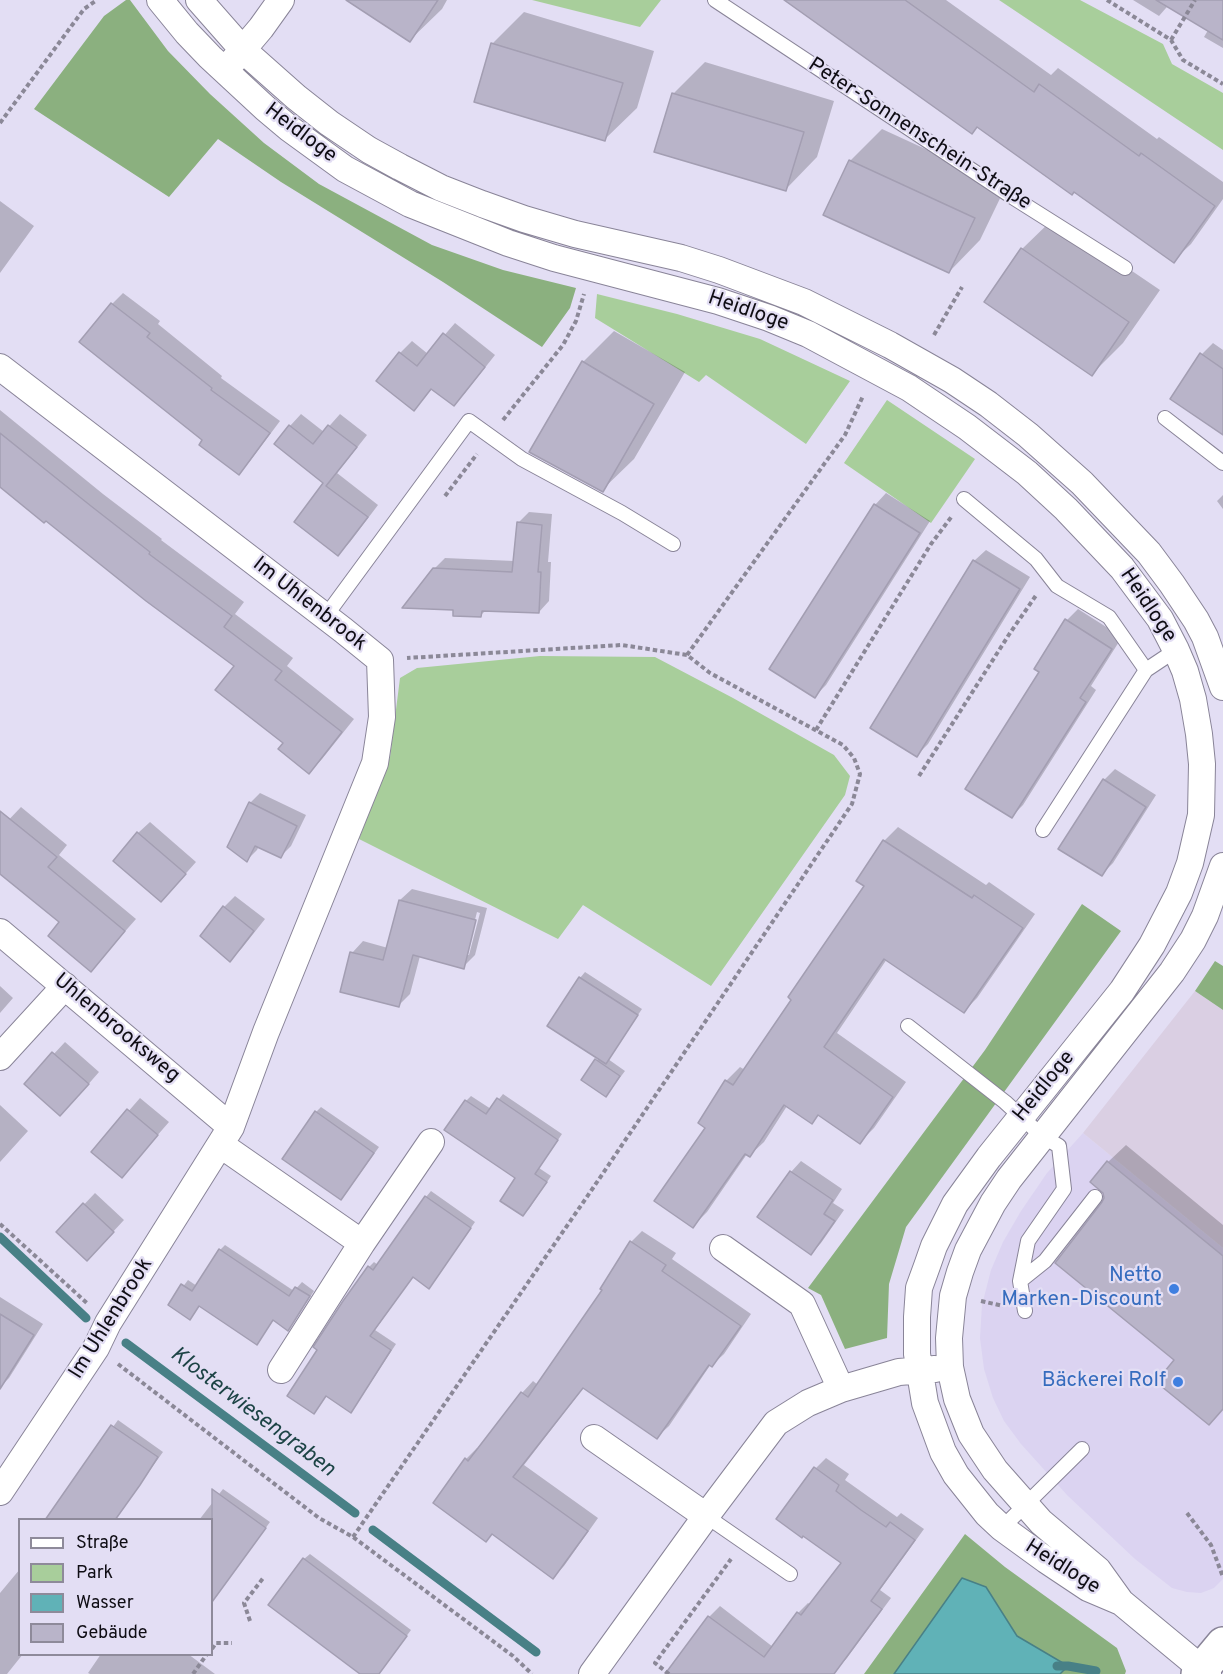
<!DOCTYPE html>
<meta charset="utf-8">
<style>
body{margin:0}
#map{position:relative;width:1223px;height:1674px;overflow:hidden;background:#e3def4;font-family:Overpass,sans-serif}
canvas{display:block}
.legend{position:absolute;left:18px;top:1518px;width:195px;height:138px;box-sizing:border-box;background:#e3def4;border:2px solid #8e8a9a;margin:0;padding:8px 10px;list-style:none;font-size:18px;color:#0f0d14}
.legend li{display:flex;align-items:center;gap:12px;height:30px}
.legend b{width:30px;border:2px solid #8e8a9a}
</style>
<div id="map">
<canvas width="1223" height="1674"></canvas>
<ul class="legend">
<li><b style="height:8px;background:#fff"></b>Straße</li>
<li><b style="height:16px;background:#a8ce9b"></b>Park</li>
<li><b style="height:16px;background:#60b2b7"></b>Wasser</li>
<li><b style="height:16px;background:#b9b4c9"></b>Gebäude</li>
</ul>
</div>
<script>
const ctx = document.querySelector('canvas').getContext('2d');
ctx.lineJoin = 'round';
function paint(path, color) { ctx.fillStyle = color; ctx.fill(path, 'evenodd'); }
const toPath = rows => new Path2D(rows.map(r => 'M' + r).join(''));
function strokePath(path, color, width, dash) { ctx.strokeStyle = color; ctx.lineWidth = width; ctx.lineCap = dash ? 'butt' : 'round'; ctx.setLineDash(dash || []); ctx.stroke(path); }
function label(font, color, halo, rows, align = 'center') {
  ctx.font = font + ' Overpass,sans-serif'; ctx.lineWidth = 4.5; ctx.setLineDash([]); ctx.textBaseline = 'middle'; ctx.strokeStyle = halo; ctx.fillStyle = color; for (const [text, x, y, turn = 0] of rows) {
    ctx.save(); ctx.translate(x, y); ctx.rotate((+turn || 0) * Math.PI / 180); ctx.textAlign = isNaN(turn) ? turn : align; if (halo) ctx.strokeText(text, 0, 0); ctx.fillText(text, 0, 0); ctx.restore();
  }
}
const built = toPath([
 [1083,1133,1223,1248,1223,1579,1214,1588,1201,1593,1187,1592,1172,1588,1135,1559,1067,1495,1021,1444,1004,1421,993,1398,984,1369,980,1338,982,1305,991,1270,1003,1242,1021,1211,1047,1173]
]);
const education = toPath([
 [1195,991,1223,1010,1223,1248,1083,1133]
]);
const green = toPath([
 [532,0,661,0,640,27],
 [999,0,1080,0,1163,44,1172,64,1223,93,1223,150],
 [597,294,677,314,760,339,850,381,806,444,706,375,699,382,595,318],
 [887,400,975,459,931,523,844,463],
 [540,656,655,657,733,698,834,755,850,776,845,795,711,986,583,905,558,939,359,839,390,757,400,678,417,668]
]);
const forest = toPath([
 [126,0,130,0,168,51,210,94,264,143,319,184,432,245,503,270,576,288,570,308,542,347,443,282,281,182,218,139,169,197,34,109,104,16],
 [1082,904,1121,931,906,1227,889,1284,887,1338,845,1349,821,1295,808,1288,985,1050],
 [1215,961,1223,966,1223,1010,1195,991],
 [965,1534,1005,1567,1117,1648,1126,1671,1125,1674,1060,1674,1067,1666,1017,1636,986,1587,908,1655,894,1674,864,1674]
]);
const water = toPath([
 [962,1578,986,1587,1017,1636,1068,1666,1060,1674,894,1674,962,1578]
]);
const shadow = toPath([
 [364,0,447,0,442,9,410,40],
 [786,0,946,0,1051,75,1058,68,1157,139,1159,137,1223,182,1223,199,1191,244,1173,261,978,126],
 [1133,0,1173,0,1159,16],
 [1223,5,1223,48,1204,37],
 [524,12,654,51,637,108,605,139,492,44],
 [705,62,834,101,817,157,786,189,673,94],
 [882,129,1006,186,980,240,949,272,850,161],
 [0,201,34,226,0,273],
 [1054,218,1160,290,1123,343,1092,374,1022,249],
 [123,293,160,321,158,324,222,376,221,378,280,421,250,461,239,473,204,440,112,304],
 [455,323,495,355,465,393,454,404,433,388,414,409,378,380,400,353,412,341,428,354],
 [614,331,685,372,634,459,602,490,583,362],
 [1213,343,1223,350,1223,433,1202,354],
 [0,410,103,494,162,539,161,540,244,602,235,614,293,658,287,666,354,719,322,759,309,772,285,743,236,666,0,485],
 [301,414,324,432,340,414,367,435,337,473,378,505,350,542,338,554,325,483,276,444,290,426],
 [886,493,930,521,826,685,815,696,875,505],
 [1223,495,1223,509,1217,501],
 [529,512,552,514,548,562,551,562,549,601,539,612,487,609,481,615,455,608,434,569,445,558,514,561,518,523],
 [986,550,1030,577,928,744,917,755,974,561],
 [1078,609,1122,637,1091,686,1096,690,1023,805,1012,816,1041,672,1067,620],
 [1115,769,1156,795,1113,863,1101,875,1104,780],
 [260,793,306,815,291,846,281,856,259,846,257,850,247,860,250,803],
 [21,807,67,845,59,855,136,919,91,970,61,922,0,872,0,829],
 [150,822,196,862,172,889,138,833],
 [898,827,986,885,989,882,1035,914,977,998,964,1011,887,959,837,1033,906,1082,874,1128,860,1142,819,1114,811,1122,787,1106,764,1142,750,1155,747,1154,707,1212,693,1226,707,1127,726,1081,740,1067,745,1070,793,999,866,886,884,841],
 [412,889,487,908,475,955,463,967,420,956,410,994,399,1005,352,953,363,941,388,948,400,900],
 [477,912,480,913,469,955,466,955],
 [235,896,265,919,242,948,230,960,224,907],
 [585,972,642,1009,608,1059,625,1071,606,1096,583,1080,599,1058,549,1025,580,978],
 [0,986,13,998,0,1013],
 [65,1042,99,1072,72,1103,26,1084],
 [503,1094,562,1134,539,1168,551,1176,529,1209,523,1214,517,1178,466,1101,471,1096,491,1109],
 [140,1098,169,1122,122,1176,93,1152],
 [0,1105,28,1131,0,1162],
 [321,1107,379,1147,346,1193,341,1198,316,1112],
 [1126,1145,1223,1225,1223,1409,1209,1423,1176,1360,1104,1203,1104,1192,1092,1182,1108,1162],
 [801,1161,842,1189,833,1203,844,1210,821,1243,811,1253,791,1172],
 [431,1191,475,1222,434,1281,413,1276,375,1330,396,1344,356,1405,327,1395,314,1412,369,1267,374,1262,378,1265,426,1197],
 [95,1193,124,1220,98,1248,58,1232],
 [642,1231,676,1253,672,1259,751,1314,724,1354,712,1365,711,1364,669,1426,657,1437,584,1387,524,1465,598,1518,564,1566,553,1577,493,1533,486,1540,435,1502,466,1459,477,1448,479,1449,522,1393,533,1381,538,1385,604,1290,631,1242],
 [225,1245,294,1291,302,1282,314,1291,293,1323,288,1329,274,1319,262,1337,200,1305,190,1318,170,1304,188,1280,197,1286,220,1250],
 [0,1297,43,1324,9,1378,0,1387],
 [118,1420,163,1452,114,1520,45,1520],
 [826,1458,849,1474,845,1480,897,1517,901,1513,924,1529,880,1590,891,1598,847,1658,837,1669,818,1674,680,1674,671,1668,709,1617,720,1606,773,1647,798,1613,808,1603,811,1605,843,1562,816,1468],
 [223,1489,270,1522,212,1602,212,1520,199,1520],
 [310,1554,411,1630,378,1674,362,1674,304,1559],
 [20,1569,20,1654,23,1654,7,1674,0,1674,0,1593],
 [101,1654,188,1654,215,1674,90,1674,88,1673]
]);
const stream = toPath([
 [0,1237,86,1318],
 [126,1343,355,1513],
 [373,1530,536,1652],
 [1057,1666,1068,1666,1096,1671]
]);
const building = toPath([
 [346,0,438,0,410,42,346,0],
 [784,0,905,0,1034,92,1039,84,1139,156,1141,153,1215,206,1174,263,1074,192,1072,195,977,127,972,134,784,0],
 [1156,0,1223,0,1223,40,1156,0],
 [491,43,623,83,605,141,474,102,491,43],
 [672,93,804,132,786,191,654,152,672,93],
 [849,160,975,218,949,273,823,215,849,160],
 [1021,248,1129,322,1092,376,984,302,1021,248],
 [111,303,150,333,147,337,212,388,211,390,270,433,239,475,199,445,202,440,79,342,111,303],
 [443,333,485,367,454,406,431,389,414,411,376,381,399,352,417,366,443,333],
 [1200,353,1223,369,1223,435,1170,399,1200,353],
 [582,361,654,404,603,492,529,452,582,361],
 [289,425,313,444,328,425,357,447,326,486,368,517,338,556,294,522,323,483,274,444,289,425],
 [0,433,91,506,150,552,149,554,232,616,224,627,282,671,275,680,342,732,309,774,278,749,283,743,215,690,234,666,146,601,46,521,44,523,0,487,0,433],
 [874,504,920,533,815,698,769,669,874,504],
 [517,522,542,525,538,572,541,572,539,613,482,611,481,617,453,616,453,610,402,608,433,568,512,572,517,522],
 [973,560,1020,589,917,757,870,728,973,560],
 [1065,619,1112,649,1080,698,1086,702,1012,818,965,789,1039,672,1034,669,1065,619],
 [1103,779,1146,807,1102,876,1058,849,1103,779],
 [249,802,297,826,281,858,255,846,247,862,227,847,249,802],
 [0,811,57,857,48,867,125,931,91,972,48,936,59,922,0,874,0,811],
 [137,832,186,874,161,902,113,861,137,832],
 [883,840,972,898,974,895,1023,928,964,1013,884,959,824,1047,893,1097,860,1144,818,1115,812,1124,784,1105,750,1157,745,1154,693,1228,654,1201,705,1128,698,1123,725,1080,733,1085,791,1000,788,997,864,886,856,881,883,840],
 [399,900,476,920,464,969,413,955,399,1007,340,992,350,952,383,960,399,900],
 [223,906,254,931,230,962,200,936,223,906],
 [579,977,638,1015,606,1064,547,1026,579,977],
 [52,1052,89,1084,60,1116,24,1084,52,1052],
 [595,1059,620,1076,606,1097,581,1080,595,1059],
 [497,1098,558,1140,535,1174,547,1182,523,1216,500,1201,515,1178,444,1130,465,1100,486,1114,497,1098],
 [127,1109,158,1135,122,1178,91,1152,127,1109],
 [315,1111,374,1153,341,1200,282,1159,315,1111],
 [1107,1161,1223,1256,1223,1409,1209,1425,1156,1382,1174,1360,1055,1263,1102,1202,1104,1198,1103,1193,1090,1182,1107,1161],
 [790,1171,833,1200,824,1214,835,1221,811,1255,757,1217,790,1171],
 [425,1196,471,1228,429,1289,413,1277,370,1336,391,1350,351,1413,326,1396,314,1414,287,1396,317,1350,313,1347,343,1301,368,1266,373,1270,425,1196],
 [83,1203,114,1232,87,1261,56,1232,83,1203],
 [630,1241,666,1265,662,1271,741,1326,712,1367,709,1365,657,1439,583,1388,513,1477,588,1531,553,1579,492,1534,486,1542,433,1503,465,1458,468,1461,521,1392,528,1397,602,1290,600,1289,630,1241],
 [219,1249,289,1296,295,1287,310,1296,288,1331,273,1320,257,1345,199,1306,190,1320,168,1305,181,1284,192,1291,219,1249],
 [0,1314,34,1335,0,1389,0,1314],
 [111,1425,158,1457,140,1485,115,1520,45,1520,111,1425],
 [814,1467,839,1485,836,1491,861,1510,886,1527,890,1522,915,1540,871,1601,882,1609,834,1674,665,1674,708,1616,764,1657,797,1612,801,1615,841,1563,803,1536,802,1538,776,1519,814,1467],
 [212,1489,266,1528,212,1602,212,1489],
 [303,1558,407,1636,379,1674,360,1674,268,1605,303,1558]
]);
const path = toPath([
 [1107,0,1171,40,1183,60,1223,84],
 [1171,40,1195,0],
 [0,123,84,9,97,0],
 [934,335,962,287],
 [503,420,563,345,576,321,584,294],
 [445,496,477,454],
 [687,655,845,435,863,396],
 [816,730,931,544,952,516],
 [919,776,1010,633,1037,594],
 [0,1224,88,1304],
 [981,1301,1003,1306],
 [118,1364,319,1518,353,1537,513,1656,532,1674],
 [1187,1513,1211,1545,1223,1577],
 [353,1537,593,1188,852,804,860,774,854,758,843,745,710,673,687,655,622,645,407,658],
 [250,1621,244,1603,264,1577],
 [212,1649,216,1643,232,1643],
 [193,1674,207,1654],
 [669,1674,655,1663,731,1559]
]);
const service = toPath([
 [715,0,1014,198,1125,268],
 [1165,418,1223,463],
 [964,499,1036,559,1057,586,1109,617,1146,670],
 [325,617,469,421,522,459,622,513,673,544],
 [1043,830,1146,670,1176,650],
 [908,1026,1005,1102,1042,1136,1059,1146,1064,1189,1028,1241,1020,1281,1025,1311],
 [1020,1281,1045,1261,1095,1197],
 [706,1516,790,1574],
 [1002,1528,1082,1449]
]);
const minor = toPath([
 [160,0,187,33,210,57,265,108,290,129,345,169,410,204,508,243,554,258,718,301,769,318,808,334,909,388,967,427,1027,473,1066,509,1122,568,1160,619,1176,650,1185,671,1193,699,1199,734,1202,764,1201,815,1190,863,1179,893,1152,945,1122,991,989,1157,955,1204,934,1246,927,1266,919,1288,917,1317,917,1354,925,1403,943,1452,956,1475,987,1514,1002,1528,1046,1560,1088,1588,1121,1602],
 [199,0,243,50,296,97,329,123,369,150,400,167,441,188,482,204,524,219,575,234,681,258,719,270,804,302,890,345,952,380,988,404,1028,435,1082,483,1149,553,1172,584,1196,620,1205,637,1223,687],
 [233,61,261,28,281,0],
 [0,367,343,630,380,660,382,717,375,763,266,1032,231,1127,108,1323,96,1348,0,1492],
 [0,932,231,1127],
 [0,1057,65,986],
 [221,1145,362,1243],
 [723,1248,802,1304,841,1389],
 [281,1370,362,1243,431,1142],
 [594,1438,706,1516],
 [592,1674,706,1516,776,1423,808,1403,841,1389,899,1372,935,1369],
 [1208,1674,1121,1602,1098,1570,1041,1522,995,1470,971,1434,957,1399,950,1367,949,1338,953,1296,960,1272,968,1250,993,1203,1009,1179,1172,972,1193,940,1205,916,1223,866]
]);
const tertiary = toPath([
 [1198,1674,1223,1644]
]);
const markers = [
 [1174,1289,6,"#3f7fe0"],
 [1178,1382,6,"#3f7fe0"]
];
const streetNames = [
 ["Heidloge",300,134,37],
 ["Peter-Sonnenschein-Straße",919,135,33],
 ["Heidloge",748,312,19],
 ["Im Uhlenbrook",309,605,38],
 ["Heidloge",1147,606,56],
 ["Uhlenbrooksweg",116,1029,40],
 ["Heidloge",1045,1087,-51],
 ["Im Uhlenbrook",112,1319,-58],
 ["Heidloge",1062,1568,32]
];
const shopNames = [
 ["Netto",1162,1277],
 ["Marken-Discount",1162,1301],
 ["Bäckerei Rolf",1166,1382]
];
const waterNames = [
 ["Klosterwiesengraben",252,1413,37]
];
paint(built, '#dbd3f1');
paint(education, '#dacfe3');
paint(green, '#a8ce9b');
paint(forest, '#8bb07f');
paint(water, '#60b2b7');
strokePath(water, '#488086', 1.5);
paint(shadow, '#0003');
strokePath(stream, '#488086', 9);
paint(building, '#b9b4c9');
strokePath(building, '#a39eb2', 1.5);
strokePath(service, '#898498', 16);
strokePath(minor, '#898498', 28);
strokePath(tertiary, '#898498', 36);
strokePath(path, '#8b8897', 4, [4.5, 3]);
strokePath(service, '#fff', 14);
strokePath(minor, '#fff', 26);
strokePath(tertiary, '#fff', 33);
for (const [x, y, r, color] of markers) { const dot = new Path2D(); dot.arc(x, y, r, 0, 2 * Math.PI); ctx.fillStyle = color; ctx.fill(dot); strokePath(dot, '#e3def4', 2); }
label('21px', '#0f0d14', '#e3def4', streetNames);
label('21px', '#366cbe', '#e3def4', shopNames, 'right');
label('italic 22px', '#1d4446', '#e3def4', waterNames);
</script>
